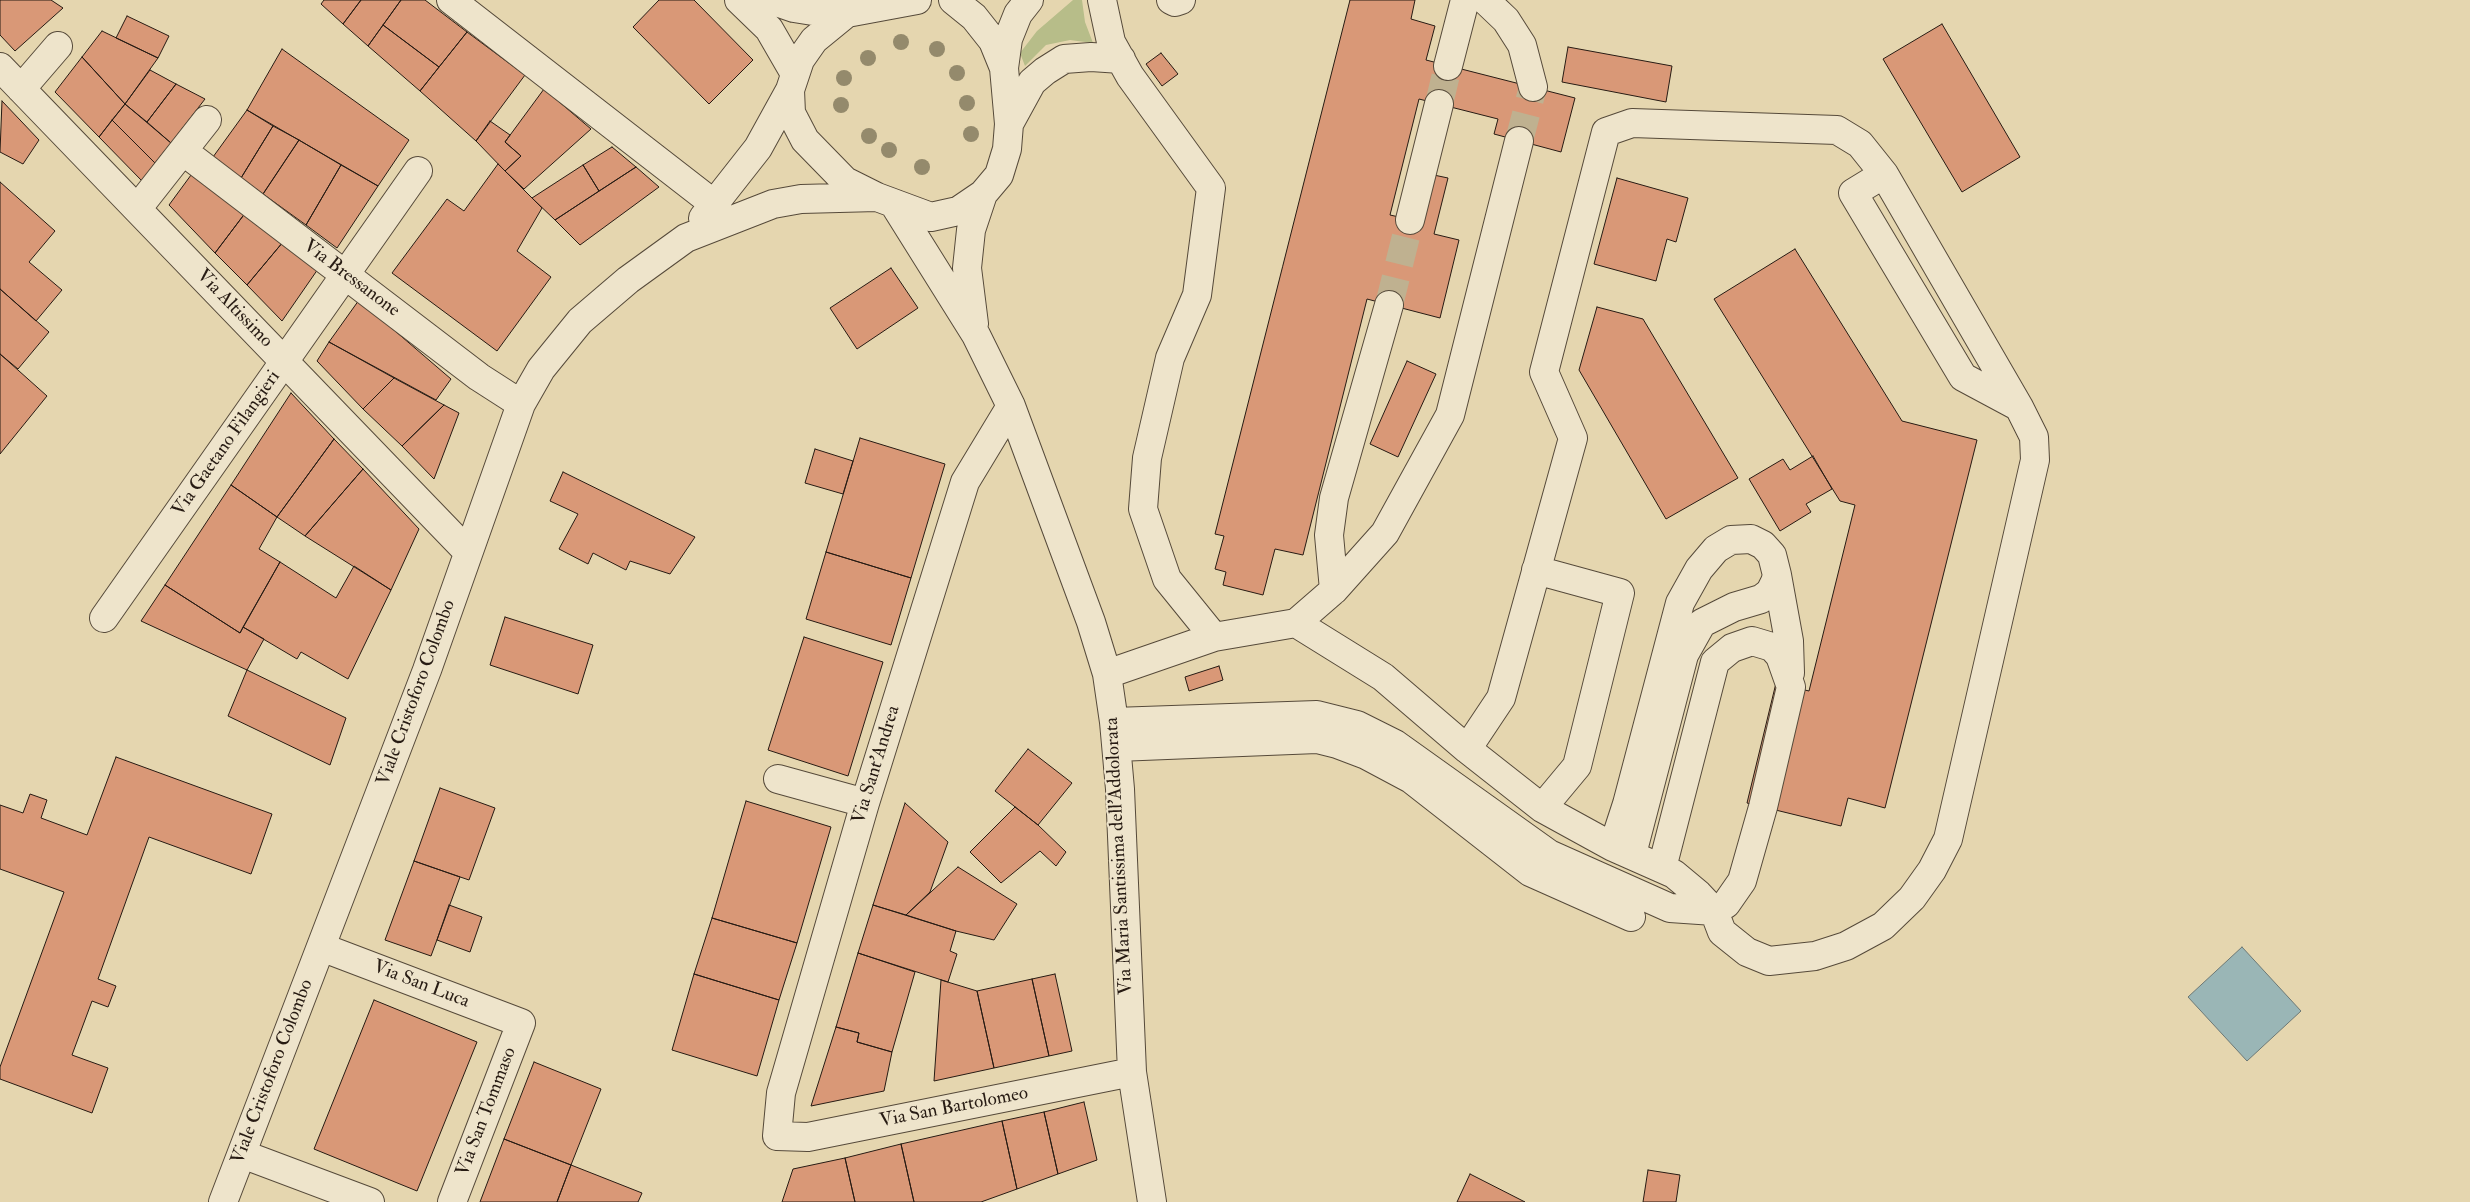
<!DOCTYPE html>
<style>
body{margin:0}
canvas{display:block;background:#e5d6af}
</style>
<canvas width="2470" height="1202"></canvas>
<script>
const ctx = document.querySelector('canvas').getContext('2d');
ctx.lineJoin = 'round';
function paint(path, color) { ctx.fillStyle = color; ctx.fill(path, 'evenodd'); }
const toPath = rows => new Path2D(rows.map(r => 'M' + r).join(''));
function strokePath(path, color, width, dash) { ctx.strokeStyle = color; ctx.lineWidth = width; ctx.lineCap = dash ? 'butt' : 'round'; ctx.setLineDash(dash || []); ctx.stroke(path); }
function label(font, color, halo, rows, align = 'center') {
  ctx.font = font + ' "IM FELL Double Pica",serif'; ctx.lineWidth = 4; ctx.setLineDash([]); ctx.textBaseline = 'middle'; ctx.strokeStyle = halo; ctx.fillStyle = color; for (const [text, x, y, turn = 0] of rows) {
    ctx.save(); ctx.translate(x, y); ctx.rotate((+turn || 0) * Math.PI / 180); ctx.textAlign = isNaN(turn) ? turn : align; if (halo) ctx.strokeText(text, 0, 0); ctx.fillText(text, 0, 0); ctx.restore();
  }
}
const green = toPath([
 [1073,0,1082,0,1085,22,1093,43,1070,40,1046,45,1025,66,1020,53,1037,31]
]);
const water = toPath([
 [2242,947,2301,1011,2247,1061,2188,997,2242,947]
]);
const building = toPath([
 [0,0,51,0,63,8,15,51,0,35,0,0],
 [324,0,361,0,343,24,321,4,324,0],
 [361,0,401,0,368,46,343,24,361,0],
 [401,0,425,0,467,32,439,67,383,25,401,0],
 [659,0,694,0,753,60,709,104,633,27,659,0],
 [1350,0,1415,0,1411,19,1435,26,1426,60,1575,98,1561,152,1494,134,1498,119,1419,99,1390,215,1417,221,1429,174,1448,178,1434,234,1459,240,1440,318,1367,299,1303,555,1275,549,1263,595,1223,585,1226,572,1215,569,1224,536,1215,534,1350,0],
 [127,16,169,36,158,58,116,38,127,16],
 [1942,24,2020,157,1962,192,1883,59,1942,24],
 [383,25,439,67,420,91,368,46,383,25],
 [102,31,158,58,125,104,82,57,102,31],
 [467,32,525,75,476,141,420,91,467,32],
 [1568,47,1672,66,1666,102,1562,82,1568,47],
 [282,49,409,140,378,186,247,110,282,49],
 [1161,53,1178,74,1162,86,1146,64,1161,53],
 [82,57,125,104,99,137,55,92,82,57],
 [150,70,176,84,147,122,125,104,150,70],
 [176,84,205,99,171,143,147,122,176,84],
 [544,89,591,129,524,189,505,171,521,156,505,142,544,89],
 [2,101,39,140,23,164,0,152,2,101],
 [125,104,171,143,155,163,112,120,125,104],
 [247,110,273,126,241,178,213,157,247,110],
 [112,120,155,163,142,181,99,137,112,120],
 [490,121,510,135,505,142,521,156,505,171,476,141,490,121],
 [273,126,299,140,263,194,241,178,273,126],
 [299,140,341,165,306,225,263,194,299,140],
 [612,147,636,167,599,191,583,165,612,147],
 [498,164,542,208,517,251,551,277,497,351,392,273,447,199,464,211,498,164],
 [341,165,378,186,337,248,306,225,341,165],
 [583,165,599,191,555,220,532,198,583,165],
 [636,167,659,187,580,245,555,220,636,167],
 [194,171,246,212,215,253,169,205,194,171],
 [1617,178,1688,198,1676,242,1667,239,1656,281,1594,264,1617,178],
 [0,182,55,231,29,262,62,290,36,321,0,289,0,182],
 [246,212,283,242,247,285,215,253,246,212],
 [283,242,318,269,282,321,247,285,283,242],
 [1795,249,1902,421,1977,440,1885,808,1848,798,1841,826,1747,803,1776,683,1809,691,1855,505,1840,501,1714,299,1795,249],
 [891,268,918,308,857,349,830,308,891,268],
 [0,289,49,332,18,369,0,354,0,289],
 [359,300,451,379,436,400,329,342,359,300],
 [1597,307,1643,319,1738,478,1666,519,1579,370,1597,307],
 [329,342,394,378,363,409,317,361,329,342],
 [0,354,47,396,0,454,0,354],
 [1407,361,1436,374,1398,457,1370,444,1407,361],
 [394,378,444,405,402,446,363,409,394,378],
 [291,393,334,439,277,517,231,485,291,393],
 [444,405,459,413,434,479,402,446,444,405],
 [860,438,945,464,911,578,826,552,860,438],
 [334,439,363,469,305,536,277,517,334,439],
 [815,449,853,461,843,494,805,483,815,449],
 [1813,456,1832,489,1806,504,1811,512,1780,531,1749,479,1783,459,1790,470,1813,456],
 [363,469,419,529,391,590,305,536,363,469],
 [563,472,695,537,670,574,630,561,626,570,593,553,588,564,559,549,578,514,550,501,563,472],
 [231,485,277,517,259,549,280,562,240,633,165,585,231,485],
 [826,552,911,578,891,645,806,619,826,552],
 [280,562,336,598,354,566,391,590,348,679,301,652,297,659,243,627,280,562],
 [165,585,240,633,243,627,264,639,247,670,141,621,165,585],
 [505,617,593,645,578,694,490,665,505,617],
 [804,637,883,662,848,776,768,750,804,637],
 [1219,666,1223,680,1189,691,1185,677,1219,666],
 [247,670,346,718,330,765,228,716,247,670],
 [1028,749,1072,783,1038,825,995,791,1028,749],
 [116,757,272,814,251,874,149,837,98,979,116,986,108,1007,92,1001,72,1055,108,1068,92,1113,0,1079,0,1067,64,892,0,869,0,805,23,813,30,794,47,800,41,818,87,835,116,757],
 [440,788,495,808,469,880,414,861,440,788],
 [746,801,831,827,797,943,712,918,746,801],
 [905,803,948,842,930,892,906,915,873,905,905,803],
 [1015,807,1038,825,1066,852,1056,866,1040,851,1001,883,970,852,1015,807],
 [414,861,460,877,431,956,385,940,414,861],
 [958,867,1017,904,994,940,956,931,906,915,958,867],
 [449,905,482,917,470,952,437,940,449,905],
 [873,905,956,931,950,951,957,954,948,982,858,953,873,905],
 [712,918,797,943,779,1000,694,974,712,918],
 [858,953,915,972,892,1052,857,1042,859,1033,836,1027,858,953],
 [694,974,779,1000,757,1076,672,1050,694,974],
 [1055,974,1072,1051,1049,1056,1032,979,1055,974],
 [1032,979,1049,1056,994,1068,977,991,1032,979],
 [941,980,977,991,994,1068,934,1081,941,980],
 [374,1000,477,1042,417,1191,314,1149,374,1000],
 [836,1027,859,1033,857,1042,892,1052,884,1091,811,1106,836,1027],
 [534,1062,601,1089,571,1165,504,1139,534,1062],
 [1084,1102,1097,1160,1058,1174,1044,1112,1084,1102],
 [1044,1112,1058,1174,1017,1189,1002,1121,1044,1112],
 [1002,1121,1017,1189,981,1202,914,1202,901,1144,1002,1121],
 [504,1139,571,1165,557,1202,480,1202,504,1139],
 [901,1144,914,1202,855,1202,845,1158,901,1144],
 [845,1158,855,1202,782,1202,793,1169,845,1158],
 [571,1165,642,1193,638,1202,557,1202,571,1165],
 [1648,1170,1680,1175,1676,1202,1643,1202,1648,1170],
 [1470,1174,1525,1202,1457,1202,1470,1174]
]);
const minorTunnel = toPath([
 [1439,104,1448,66],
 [1519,141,1533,87],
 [1389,305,1410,220]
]);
const minor = toPath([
 [451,0,714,204],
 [739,0,769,29,795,74],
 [771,0,794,8,819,12,847,13],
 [917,0,847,13,814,40,800,60,790,90,791,113,805,140,845,181,877,197,931,217,958,211,983,194,999,175,1007,149,1009,124,1004,68,993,41,974,17,953,0],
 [1102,0,1111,42,1130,76,1211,188,1197,295,1170,358,1147,458,1143,509,1167,579,1214,637],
 [1171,0,1175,2,1181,0],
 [1485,0,1506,20,1522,45,1533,87],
 [1448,66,1465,0],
 [0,67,468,552],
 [1004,68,1008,39,1018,14,1029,0],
 [21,89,58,46],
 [1009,124,1032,82,1045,71,1064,59,1091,57,1121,59],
 [183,151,479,377,521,404],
 [1884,174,1853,193,1963,377,2019,407],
 [894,204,976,335,1011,406,1091,622,1107,674,1114,722,1120,789,1132,1072,1152,1202],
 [137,209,207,120],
 [703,218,758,148,790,90],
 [1410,220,1439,104],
 [974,324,967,268,971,230,983,194],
 [1011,406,965,482,865,803,781,1093,777,1136,808,1137,1132,1072],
 [1536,570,1620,593,1577,766,1542,808],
 [1777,575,1789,641,1790,673],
 [1334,590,1329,535,1334,498,1389,305],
 [104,618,418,171],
 [1296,623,1334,590,1385,533,1450,415,1519,141],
 [1107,674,1214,637,1296,623,1383,677,1467,749,1542,808,1613,847,1674,874,1698,894,1714,911,1722,932,1747,952,1769,961,1815,956,1846,946,1883,926,1912,898,1932,870,1948,839,2035,460,2034,437,2019,407,1884,174,1860,144,1837,130,1632,123,1606,132,1544,372,1573,438,1501,698,1467,749],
 [1114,722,1317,715,1357,725,1395,744,1549,854,1670,908,1714,911,1726,904,1742,881,1763,807,1791,687,1780,656,1772,647,1752,641,1732,648,1715,662,1662,868],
 [1117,747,1317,739,1337,744,1366,755,1411,779,1530,872,1631,917],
 [778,779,865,803],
 [1613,847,1627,804,1680,603,1699,569,1716,549,1731,540,1751,539,1763,545,1772,555,1777,575,1775,582,1770,592,1761,599,1734,607,1702,623,1684,655,1632,854],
 [321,947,521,1023,452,1202],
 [242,1154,370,1202],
 [223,1202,427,670,521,404,541,369,580,321,628,280,686,238,773,204,801,199,877,197]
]);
const trees = [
 [901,42],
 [937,49],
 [868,58],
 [957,73],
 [844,78],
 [967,103],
 [841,105],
 [971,134],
 [869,136],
 [889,150],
 [922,167]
];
const streetNames = [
 ["Via Bressanone",351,279,37],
 ["Via Altissimo",234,309,46],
 ["Via Gaetano Filangieri",227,444,-55],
 ["Viale Cristoforo Colombo",417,693,-70],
 ["Via Sant'Andrea",877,765,-73],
 ["Via Maria Santissima dell'Addolorata",1120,856,-93],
 ["Via San Luca",421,985,21],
 ["Viale Cristoforo Colombo",273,1072,-69],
 ["Via San Bartolomeo",954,1108,-11],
 ["Via San Tommaso",487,1112,-69]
];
paint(green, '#b7bd89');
paint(water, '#9ab6b6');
strokePath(water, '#6c7875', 1);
paint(building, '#d99877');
strokePath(building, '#271b13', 1);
strokePath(minorTunnel, '#bfb190', 28, [28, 14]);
strokePath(minor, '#564a3a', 30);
strokePath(minor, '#eee4cb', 28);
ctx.fillStyle = '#948a6c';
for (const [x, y] of trees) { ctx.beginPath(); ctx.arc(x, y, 8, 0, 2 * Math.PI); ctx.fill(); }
label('19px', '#271b13', '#eee4cb', streetNames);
</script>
